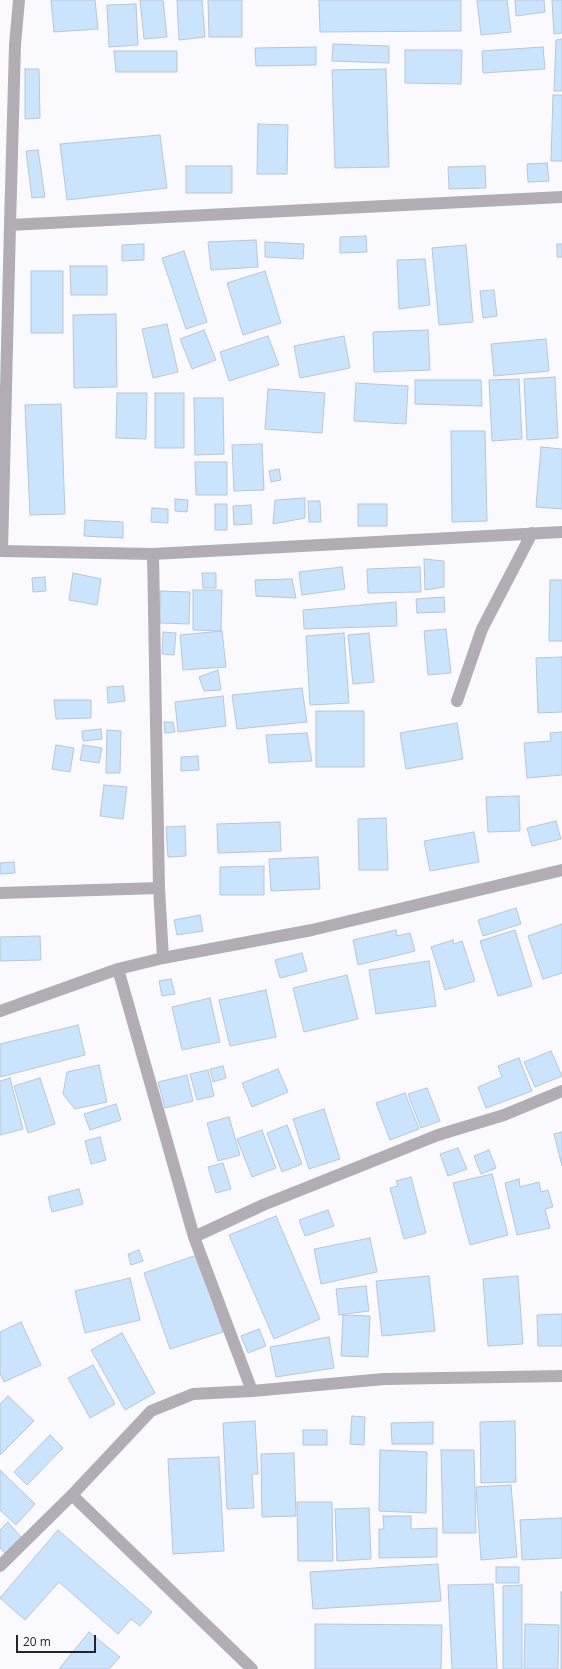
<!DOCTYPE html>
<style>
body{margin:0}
#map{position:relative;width:562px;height:1669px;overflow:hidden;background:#fafafe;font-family:"Open Sans",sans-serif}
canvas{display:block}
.scale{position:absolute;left:16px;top:1635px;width:80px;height:18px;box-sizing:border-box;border:2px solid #24252c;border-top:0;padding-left:5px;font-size:12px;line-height:14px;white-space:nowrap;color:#24252c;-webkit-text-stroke:3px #fafafe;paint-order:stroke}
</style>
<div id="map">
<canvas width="562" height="1669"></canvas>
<div class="scale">20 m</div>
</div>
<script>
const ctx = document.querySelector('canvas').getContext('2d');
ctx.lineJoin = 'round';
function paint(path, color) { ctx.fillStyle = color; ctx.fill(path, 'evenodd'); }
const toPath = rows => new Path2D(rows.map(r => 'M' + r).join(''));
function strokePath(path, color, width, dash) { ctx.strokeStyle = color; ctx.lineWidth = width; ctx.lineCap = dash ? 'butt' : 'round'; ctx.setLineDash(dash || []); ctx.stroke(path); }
const building = toPath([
 [51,0,95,0,98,29,54,32,51,0],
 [140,0,163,0,167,37,144,39,140,0],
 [177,0,202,0,205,37,179,40,177,0],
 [208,0,242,0,242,37,209,37,208,0],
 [319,0,461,0,461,31,320,32,319,0],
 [477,0,507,0,511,32,481,35,477,0],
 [515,0,544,0,545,12,516,16,515,0],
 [552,0,562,0,562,33,554,34,552,0],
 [136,4,138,45,109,47,107,5,136,4],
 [562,39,562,91,554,91,556,40,562,39],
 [333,44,389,46,389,63,332,61,333,44],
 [316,47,316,65,256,66,255,48,316,47],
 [543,47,545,69,483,73,482,51,543,47],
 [405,50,462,50,461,84,405,83,405,50],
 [114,51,177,51,177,72,116,72,114,51],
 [25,69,39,69,40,118,25,119,25,69],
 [386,69,389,167,335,168,332,70,386,69],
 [553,95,562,95,562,161,551,161,553,95],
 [258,124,288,125,287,174,257,174,258,124],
 [160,135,167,188,67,200,60,144,160,135],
 [38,150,45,197,32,198,26,151,38,150],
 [547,163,549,181,528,182,527,164,547,163],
 [186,166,232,166,232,193,186,193,186,166],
 [485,166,486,188,449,189,448,167,485,166],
 [366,236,367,252,340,253,340,237,366,236],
 [256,240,258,267,211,270,208,242,256,240],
 [265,242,304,244,303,259,265,257,265,242],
 [144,244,144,260,122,261,122,245,144,244],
 [557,244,562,244,562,257,557,257,557,244],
 [466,245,473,322,439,325,432,248,466,245],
 [184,251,207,322,186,329,162,258,184,251],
 [425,259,430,305,399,309,397,260,425,259],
 [70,266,107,266,107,295,71,295,70,266],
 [31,271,63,271,63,333,31,333,31,271],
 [265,271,281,323,243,335,227,283,265,271],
 [494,290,497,316,483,318,480,291,494,290],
 [116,314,117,387,74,388,73,315,116,314],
 [167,324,178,372,153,378,142,329,167,324],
 [204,330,216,360,192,369,180,339,204,330],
 [428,330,430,370,374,372,373,332,428,330],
 [268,336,279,365,229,381,220,352,268,336],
 [344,336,350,368,300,378,294,346,344,336],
 [546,339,549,371,494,376,491,344,546,339],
 [555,377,558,438,527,440,524,379,555,377],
 [519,379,522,439,492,441,489,380,519,379],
 [415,380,481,380,482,406,415,404,415,380],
 [356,383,408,386,406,424,354,421,356,383],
 [268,389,325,393,322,433,265,429,268,389],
 [117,393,147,393,146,439,116,438,117,393],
 [155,393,184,393,184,448,155,448,155,393],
 [194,398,223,398,224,454,195,455,194,398],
 [61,404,65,514,30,515,25,405,61,404],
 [451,431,485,431,487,521,452,522,451,431],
 [262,444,264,490,234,491,232,445,262,444],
 [541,447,562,449,562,509,536,507,541,447],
 [195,462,227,462,227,495,196,495,195,462],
 [279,469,281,480,271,482,269,471,279,469],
 [305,498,305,518,273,524,275,500,305,498],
 [175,499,188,500,187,512,175,511,175,499],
 [308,501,320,501,321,522,309,522,308,501],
 [215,504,227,504,227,530,215,530,215,504],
 [358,504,387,504,387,526,358,526,358,504],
 [251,505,252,524,234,525,233,506,251,505],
 [152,508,168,509,168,523,151,522,152,508],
 [85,520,123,522,123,538,84,536,85,520],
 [424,559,444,561,444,587,425,590,424,559],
 [342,567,345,589,302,595,299,572,342,567],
 [420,567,421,592,368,593,367,569,420,567],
 [73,573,101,579,97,605,69,600,73,573],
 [202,573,216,573,216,588,203,588,202,573],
 [45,577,46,591,33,592,32,578,45,577],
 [292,579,296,598,256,596,255,580,292,579],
 [550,580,562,580,562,641,549,641,550,580],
 [193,590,222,590,221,631,193,630,193,590],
 [160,591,190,592,189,624,160,623,160,591],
 [444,597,445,612,417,613,416,599,444,597],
 [396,602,397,626,304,629,303,610,396,602],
 [446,629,451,673,428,675,424,631,446,629],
 [222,631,226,667,183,670,180,635,222,631],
 [163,632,176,633,174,655,162,654,163,632],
 [344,633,349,703,310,705,306,636,344,633],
 [369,633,374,682,353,684,348,635,369,633],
 [562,657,562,712,538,713,536,658,562,657],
 [218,670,221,690,204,691,199,677,218,670],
 [123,686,125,701,108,703,107,687,123,686],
 [302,688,307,722,237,729,232,695,302,688],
 [223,696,226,726,178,732,175,702,223,696],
 [54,700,91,700,91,718,56,719,54,700],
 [316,711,364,711,364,767,316,767,316,711],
 [164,722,173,722,175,732,165,733,164,722],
 [457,723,463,759,406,769,400,733,457,723],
 [101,729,102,739,83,741,82,731,101,729],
 [107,730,121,731,120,773,106,773,107,730],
 [562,732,562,775,527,778,524,743,551,741,550,733,562,732],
 [307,733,312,761,269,763,266,735,307,733],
 [56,745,74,748,70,772,52,769,56,745],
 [83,745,102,748,99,763,80,760,83,745],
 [198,756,199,770,181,771,181,757,198,756],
 [104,785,127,787,123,819,100,816,104,785],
 [519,796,520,831,488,832,486,797,519,796],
 [386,818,388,870,359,870,358,819,386,818],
 [556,821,561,839,532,846,527,828,556,821],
 [280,822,281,851,218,853,217,824,280,822],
 [185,826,186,856,168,857,166,827,185,826],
 [474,832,479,862,430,871,424,841,474,832],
 [318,857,320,889,271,891,269,859,318,857],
 [14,862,15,873,0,874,0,863,14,862],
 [264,866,264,895,220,895,220,867,264,866],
 [516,908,521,924,483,936,478,920,516,908],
 [200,915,203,931,177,935,174,920,200,915],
 [562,924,562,973,543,979,528,936,562,924],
 [396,930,397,936,410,933,415,951,358,965,353,940,396,930],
 [515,930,532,986,498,996,480,941,515,930],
 [40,936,41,960,0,961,0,937,40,936],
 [453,940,454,944,462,941,475,981,445,990,431,947,453,940],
 [302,953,307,971,280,978,275,960,302,953],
 [429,961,436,1006,376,1014,369,970,429,961],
 [347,975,358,1019,304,1032,293,988,347,975],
 [171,979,175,994,162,996,159,981,171,979],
 [266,990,276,1037,230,1046,219,1000,266,990],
 [210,998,220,1042,182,1050,172,1007,210,998],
 [78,1025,85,1055,0,1077,0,1044,78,1025],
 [551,1051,562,1076,535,1087,524,1062,551,1051],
 [519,1058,532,1091,486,1108,478,1087,502,1077,498,1066,519,1058],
 [99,1065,107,1102,75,1109,63,1094,67,1072,99,1065],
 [223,1066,226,1078,213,1082,210,1069,223,1066],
 [278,1069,288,1092,252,1107,242,1083,278,1069],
 [208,1070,214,1096,197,1100,190,1074,208,1070],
 [187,1075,193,1101,165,1108,158,1082,187,1075],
 [10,1078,23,1129,0,1135,0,1081,10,1078],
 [40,1078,55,1124,28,1133,14,1086,40,1078],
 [427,1088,440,1121,421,1128,408,1094,427,1088],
 [405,1093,419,1129,390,1140,376,1103,405,1093],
 [116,1104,121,1120,90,1130,84,1114,116,1104],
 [324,1109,340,1159,309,1169,293,1119,324,1109],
 [229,1117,240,1155,218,1161,207,1123,229,1117],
 [287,1125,302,1164,282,1172,267,1133,287,1125],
 [262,1130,276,1168,252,1177,237,1139,262,1130],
 [562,1132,562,1166,554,1134,562,1132],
 [100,1137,106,1160,91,1164,85,1141,100,1137],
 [458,1148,467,1169,448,1176,440,1154,458,1148],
 [489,1150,496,1168,481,1174,474,1156,489,1150],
 [223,1163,231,1189,216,1193,208,1167,223,1163],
 [492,1174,508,1235,470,1245,453,1183,492,1174],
 [411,1177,426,1233,404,1239,390,1188,398,1186,396,1181,411,1177],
 [519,1179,520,1187,539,1182,541,1192,548,1190,553,1207,545,1209,550,1228,517,1235,505,1183,519,1179],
 [79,1189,83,1204,52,1212,48,1197,79,1189],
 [328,1210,334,1226,305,1236,299,1220,328,1210],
 [276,1216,320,1319,274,1339,229,1235,276,1216],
 [370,1238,377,1272,321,1284,314,1249,370,1238],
 [139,1250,143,1261,131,1265,128,1254,139,1250],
 [197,1255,223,1332,170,1349,144,1273,197,1255],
 [429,1276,435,1331,382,1336,376,1281,429,1276],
 [518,1276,523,1344,488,1346,483,1279,518,1276],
 [130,1278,140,1320,85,1333,75,1291,130,1278],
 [366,1286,369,1311,339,1315,336,1289,366,1286],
 [562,1314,562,1346,538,1346,537,1315,562,1314],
 [343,1315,370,1316,368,1357,341,1356,343,1315],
 [21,1322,41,1365,4,1382,0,1374,0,1332,21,1322],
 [259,1329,266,1346,248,1353,241,1336,259,1329],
 [122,1333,155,1393,125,1410,91,1350,122,1333],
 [329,1337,334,1368,276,1377,270,1347,329,1337],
 [93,1365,115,1404,90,1418,68,1378,93,1365],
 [8,1396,34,1421,0,1455,0,1404,8,1396],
 [352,1416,365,1417,364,1445,350,1444,352,1416],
 [255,1421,258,1474,252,1474,254,1508,227,1509,223,1423,255,1421],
 [515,1421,516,1482,481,1483,480,1422,515,1421],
 [433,1422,433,1444,392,1444,391,1423,433,1422],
 [303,1430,327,1430,327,1445,303,1445,303,1430],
 [50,1435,63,1448,27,1485,14,1472,50,1435],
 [380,1450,427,1452,426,1513,379,1511,380,1450],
 [441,1450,474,1450,476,1533,443,1533,441,1450],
 [294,1453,296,1516,262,1517,261,1454,294,1453],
 [219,1457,224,1551,173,1554,168,1459,219,1457],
 [0,1470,35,1504,16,1525,0,1510,0,1470],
 [511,1485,517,1557,481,1560,476,1487,511,1485],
 [297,1502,332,1502,333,1561,298,1561,297,1502],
 [369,1508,371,1559,337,1561,335,1509,369,1508],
 [383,1516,411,1516,411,1529,437,1528,437,1557,379,1558,379,1529,384,1529,383,1516],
 [562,1518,562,1558,522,1560,520,1520,562,1518],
 [8,1522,21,1537,5,1553,0,1548,0,1530,8,1522],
 [58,1530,152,1612,140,1626,131,1619,118,1634,59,1582,25,1620,0,1598,58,1530],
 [438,1564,441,1601,313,1609,310,1572,438,1564],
 [496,1567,519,1567,519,1583,496,1583,496,1567],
 [493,1584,497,1669,452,1669,448,1585,493,1584],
 [522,1585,522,1669,503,1669,503,1586,522,1585],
 [561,1592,562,1592,562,1669,561,1669,561,1592],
 [315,1624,442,1625,441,1669,315,1669,315,1624],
 [525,1624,559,1625,558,1669,524,1669,525,1624],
 [89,1632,120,1657,109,1669,59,1669,89,1632]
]);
const minor = toPath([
 [10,225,562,197],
 [0,551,153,554,562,532],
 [2,551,10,225,15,45,19,0],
 [153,554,159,888,163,958],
 [457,701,482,629,532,533],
 [0,893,159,888],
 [118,969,194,1237,252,1391],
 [0,1011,118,969,163,958,312,930,562,870],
 [194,1237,263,1205,438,1135,504,1115,562,1091],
 [72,1495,252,1669],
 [0,1566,72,1495,151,1411,193,1394,252,1391,384,1379,562,1376]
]);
paint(building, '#cbe4fd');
strokePath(building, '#b6c6d5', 1);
strokePath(minor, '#b2adb5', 12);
</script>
